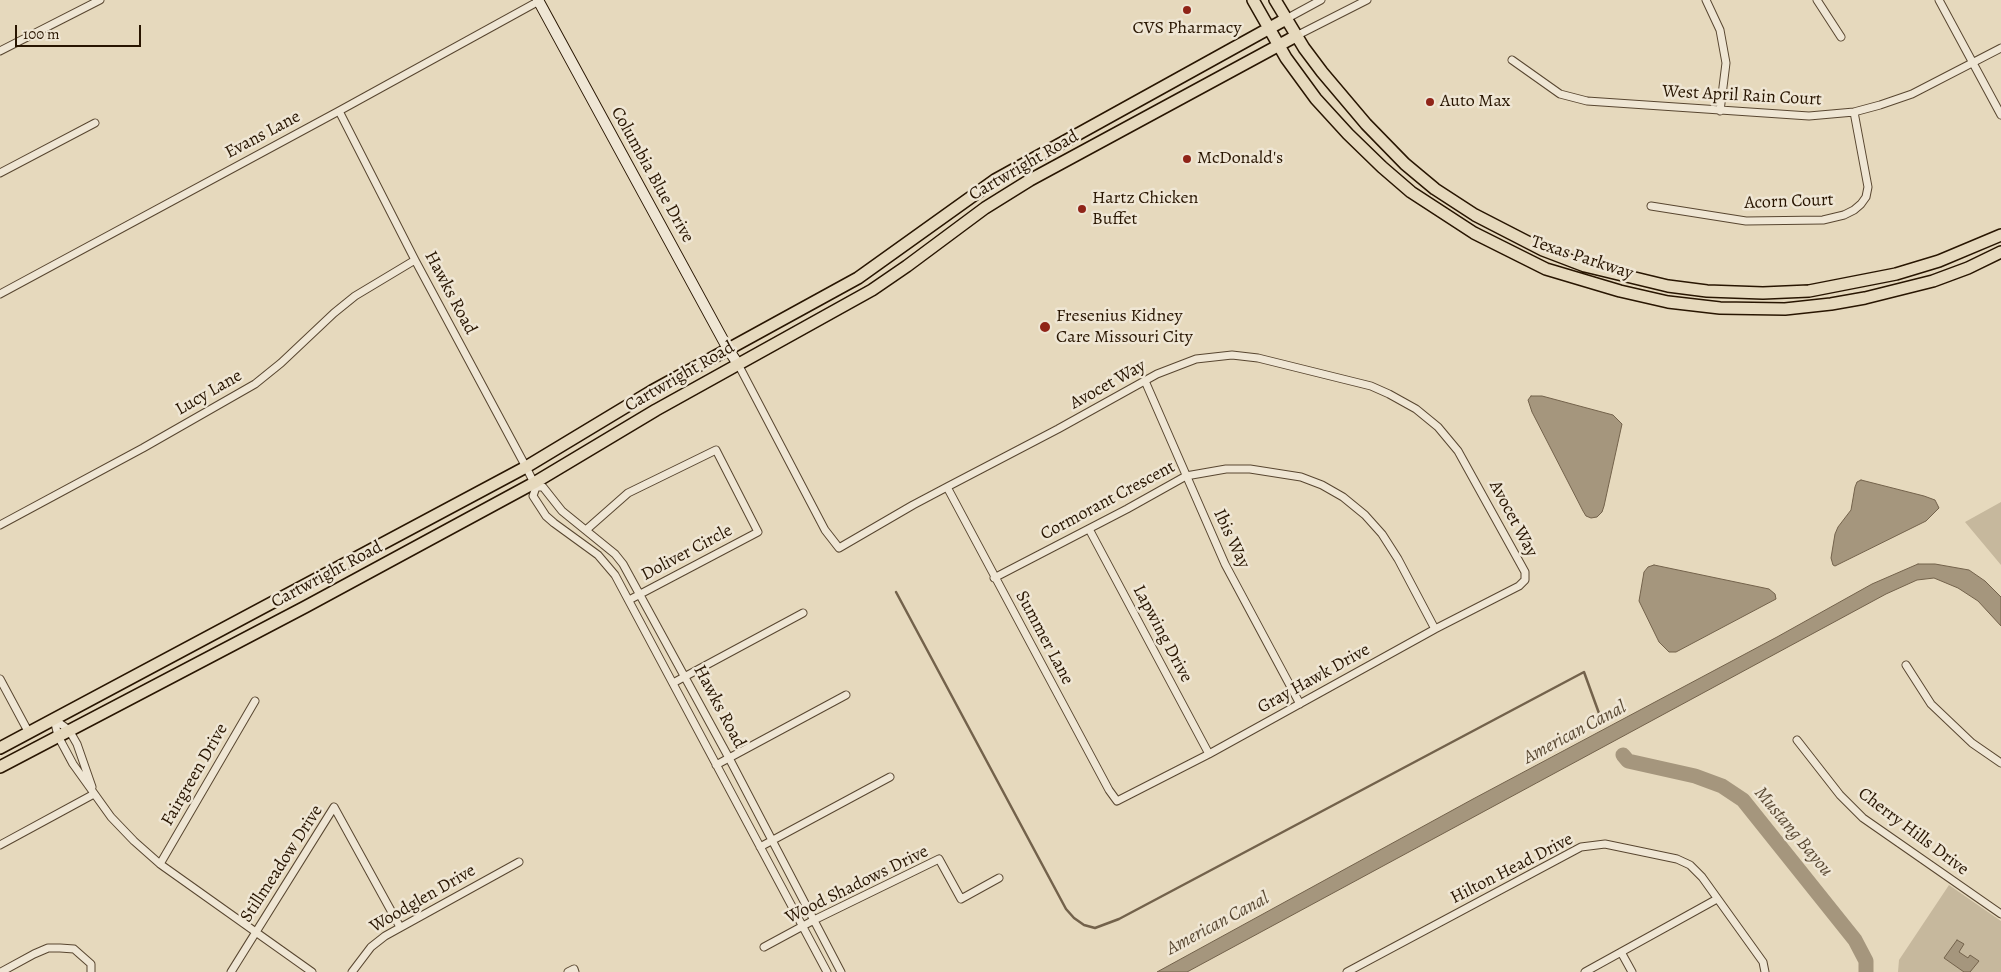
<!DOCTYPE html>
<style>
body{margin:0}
#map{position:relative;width:2001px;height:972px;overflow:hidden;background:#e6d9bd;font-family:Alegreya,serif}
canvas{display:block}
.scale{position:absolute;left:15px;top:25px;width:126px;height:22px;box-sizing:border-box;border:2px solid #281501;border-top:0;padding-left:6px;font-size:15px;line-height:18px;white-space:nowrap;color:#281501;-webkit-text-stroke:4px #efe6d4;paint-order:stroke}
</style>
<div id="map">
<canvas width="2001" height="972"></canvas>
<div class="scale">100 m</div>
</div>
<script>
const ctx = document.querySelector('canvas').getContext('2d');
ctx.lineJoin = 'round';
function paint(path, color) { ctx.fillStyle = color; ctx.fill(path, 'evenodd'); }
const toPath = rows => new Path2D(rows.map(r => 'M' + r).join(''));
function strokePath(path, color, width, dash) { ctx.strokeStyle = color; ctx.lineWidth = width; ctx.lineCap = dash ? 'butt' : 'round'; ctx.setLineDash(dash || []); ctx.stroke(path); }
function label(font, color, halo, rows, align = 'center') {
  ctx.font = font + ' Alegreya,serif'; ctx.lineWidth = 5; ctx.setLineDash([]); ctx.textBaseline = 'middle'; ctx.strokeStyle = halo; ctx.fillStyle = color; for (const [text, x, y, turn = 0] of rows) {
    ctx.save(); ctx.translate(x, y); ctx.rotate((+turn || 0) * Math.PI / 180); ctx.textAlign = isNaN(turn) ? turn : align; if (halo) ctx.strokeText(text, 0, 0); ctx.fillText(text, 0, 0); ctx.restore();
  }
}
const green = toPath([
 [2001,502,2001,565,1965,522],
 [1949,885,2001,921,2001,972,1898,972,1899,960]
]);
const water = toPath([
 [1531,396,1542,396,1613,415,1622,424,1604,506,1602,512,1597,517,1591,518,1586,516,1583,511,1532,412,1528,400,1531,396],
 [1861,480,1924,496,1935,500,1939,508,1926,521,1835,566,1833,565,1831,558,1835,534,1838,527,1851,510,1855,487,1857,482,1861,480],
 [1918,564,1935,564,1969,570,1985,581,2001,597,2001,626,1978,601,1958,588,1934,578,1917,580,1886,594,1187,972,1157,972,1473,799,1777,637,1872,584,1918,564],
 [1654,565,1769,589,1775,594,1776,599,1676,652,1669,652,1659,642,1639,601,1644,572,1648,567,1654,565],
 [1957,940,1964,944,1959,952,1968,958,1970,955,1979,961,1970,972,1964,972,1944,958,1957,940]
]);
const stream = toPath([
 [896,592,1066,909,1074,918,1084,925,1095,928,1119,919,1584,672,1600,716]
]);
const river = toPath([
 [1623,755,1628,761,1695,776,1722,786,1743,800,1855,940,1866,961,1866,972]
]);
const street = toPath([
 [1706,0,1720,30,1726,63,1720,111],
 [1817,0,1841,37],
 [1939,0,2001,115],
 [1286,19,1321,0],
 [1296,36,1367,0],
 [0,51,100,0],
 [1512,60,1560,94,1587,101,1809,116,1854,112,1880,105,1912,94,2001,48],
 [339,111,415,260,526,467,536,487,533,496,546,516,554,523,598,555,615,575,827,972],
 [0,173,95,123],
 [1651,206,1746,221,1823,220,1844,215,1854,210,1861,204,1866,197,1868,187,1854,112],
 [0,294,339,111,539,1],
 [738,364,825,530,839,548,913,505,947,487,1058,429,1157,374,1196,359,1232,355,1258,358,1371,386,1389,394,1416,409,1438,427,1458,451,1525,572,1525,580,1519,586,1435,629,1209,754,1117,801,1109,790,947,487],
 [1145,381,1225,564,1300,704],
 [536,487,543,487,562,511,615,554,623,564,729,758,841,972],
 [0,525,143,448,255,384,281,363,334,313,355,296,415,260],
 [1089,529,1209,754],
 [586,530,628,493,716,450,758,532,629,600],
 [994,578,1127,509,1186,476,1226,469,1250,469,1301,477,1322,485,1343,497,1365,515,1382,534,1398,559,1435,629],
 [1906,665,1931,704,1972,743,2001,763],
 [0,679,29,733],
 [673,683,803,613],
 [54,719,58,736,73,764,111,817,134,841,160,864,312,972],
 [54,719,69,730,77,744,92,787],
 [1797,740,1840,795,1863,818,2001,914],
 [716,765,846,695],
 [0,845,94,794],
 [760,847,890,777],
 [160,864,255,701],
 [764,947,814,920,939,859,961,899,999,878],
 [1621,952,1632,972],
 [1,972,34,954,48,948,60,948,74,949,91,964,91,972],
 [231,972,334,807,400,927],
 [352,972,371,947,385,936,519,862],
 [568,972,574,969,575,972],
 [1347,972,1581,847,1605,844,1677,859,1690,865,1702,877,1763,962,1765,972],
 [1585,972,1717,899]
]);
const secondary = toPath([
 [538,0,728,349,738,364]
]);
const primary = toPath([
 [1253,0,1286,58,1316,99,1348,134,1382,167,1411,192,1474,233,1546,269,1620,291,1668,302,1720,308,1785,309,1831,304,1865,298,1933,281,1968,268,2001,252],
 [1275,0,1304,48,1322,72,1366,124,1405,164,1435,189,1475,215,1543,250,1585,266,1668,286,1707,291,1763,293,1809,291,1896,274,1939,261,2001,235],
 [0,748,526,467,652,391,858,278,995,180,1286,19],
 [0,767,305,607,534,483,656,410,872,290,907,266,985,208,1030,180,1296,36]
]);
const markers = [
 [1187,10,5,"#8f2418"],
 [1430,102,5,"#8f2418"],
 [1187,159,5,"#8f2418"],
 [1082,209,5,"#8f2418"],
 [1045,327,6,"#8f2418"]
];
const poiNames = [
 ["CVS Pharmacy",1187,29,"center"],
 ["Auto Max",1440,102],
 ["McDonald's",1197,159],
 ["Hartz Chicken",1092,199],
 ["Buffet",1092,220],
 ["Fresenius Kidney",1056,317],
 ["Care Missouri City",1056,338]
];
const streetNames = [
 ["West April Rain Court",1742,96,3],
 ["Evans Lane",263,135,-28],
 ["Cartwright Road",1024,166,-30],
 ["Columbia Blue Drive",652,175,61],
 ["Acorn Court",1789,202,-2],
 ["Texas Parkway",1582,258,18],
 ["Hawks Road",450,293,62],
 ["Cartwright Road",680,377,-30],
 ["Avocet Way",1108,385,-29],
 ["Lucy Lane",209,393,-30],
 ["Cormorant Crescent",1108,501,-28],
 ["Avocet Way",1513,519,62],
 ["Ibis Way",1231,539,65],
 ["Doliver Circle",687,553,-28],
 ["Cartwright Road",327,575,-28],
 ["Lapwing Drive",1162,634,62],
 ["Summer Lane",1044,638,62],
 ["Gray Hawk Drive",1314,679,-29],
 ["Hawks Road",719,707,62],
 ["Fairgreen Drive",195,775,-60],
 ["Cherry Hills Drive",1913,832,37],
 ["Stillmeadow Drive",282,864,-57],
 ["Hilton Head Drive",1512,869,-27],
 ["Wood Shadows Drive",857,885,-26],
 ["Woodglen Drive",423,899,-30]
];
const waterNames = [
 ["American Canal",1575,733,-28],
 ["Mustang Bayou",1793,832,50],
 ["American Canal",1218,924,-28]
];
paint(green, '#c6b89d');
paint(water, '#a5967d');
strokePath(water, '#73624b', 1);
strokePath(stream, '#73624b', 2.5);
strokePath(river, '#a5967d', 15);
strokePath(street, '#584630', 9);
strokePath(secondary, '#281501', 12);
strokePath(primary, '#281501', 14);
strokePath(street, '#efe6d4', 7);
strokePath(secondary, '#efe6d4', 10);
strokePath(primary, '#e6d9bd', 11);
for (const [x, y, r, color] of markers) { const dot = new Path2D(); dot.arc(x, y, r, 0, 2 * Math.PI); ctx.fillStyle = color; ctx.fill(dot); strokePath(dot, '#efe6d4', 2); }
label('18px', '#281501', '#efe6d4', poiNames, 'left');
label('18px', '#281501', '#efe6d4', streetNames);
label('italic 19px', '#5a4933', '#efe6d4', waterNames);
</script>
